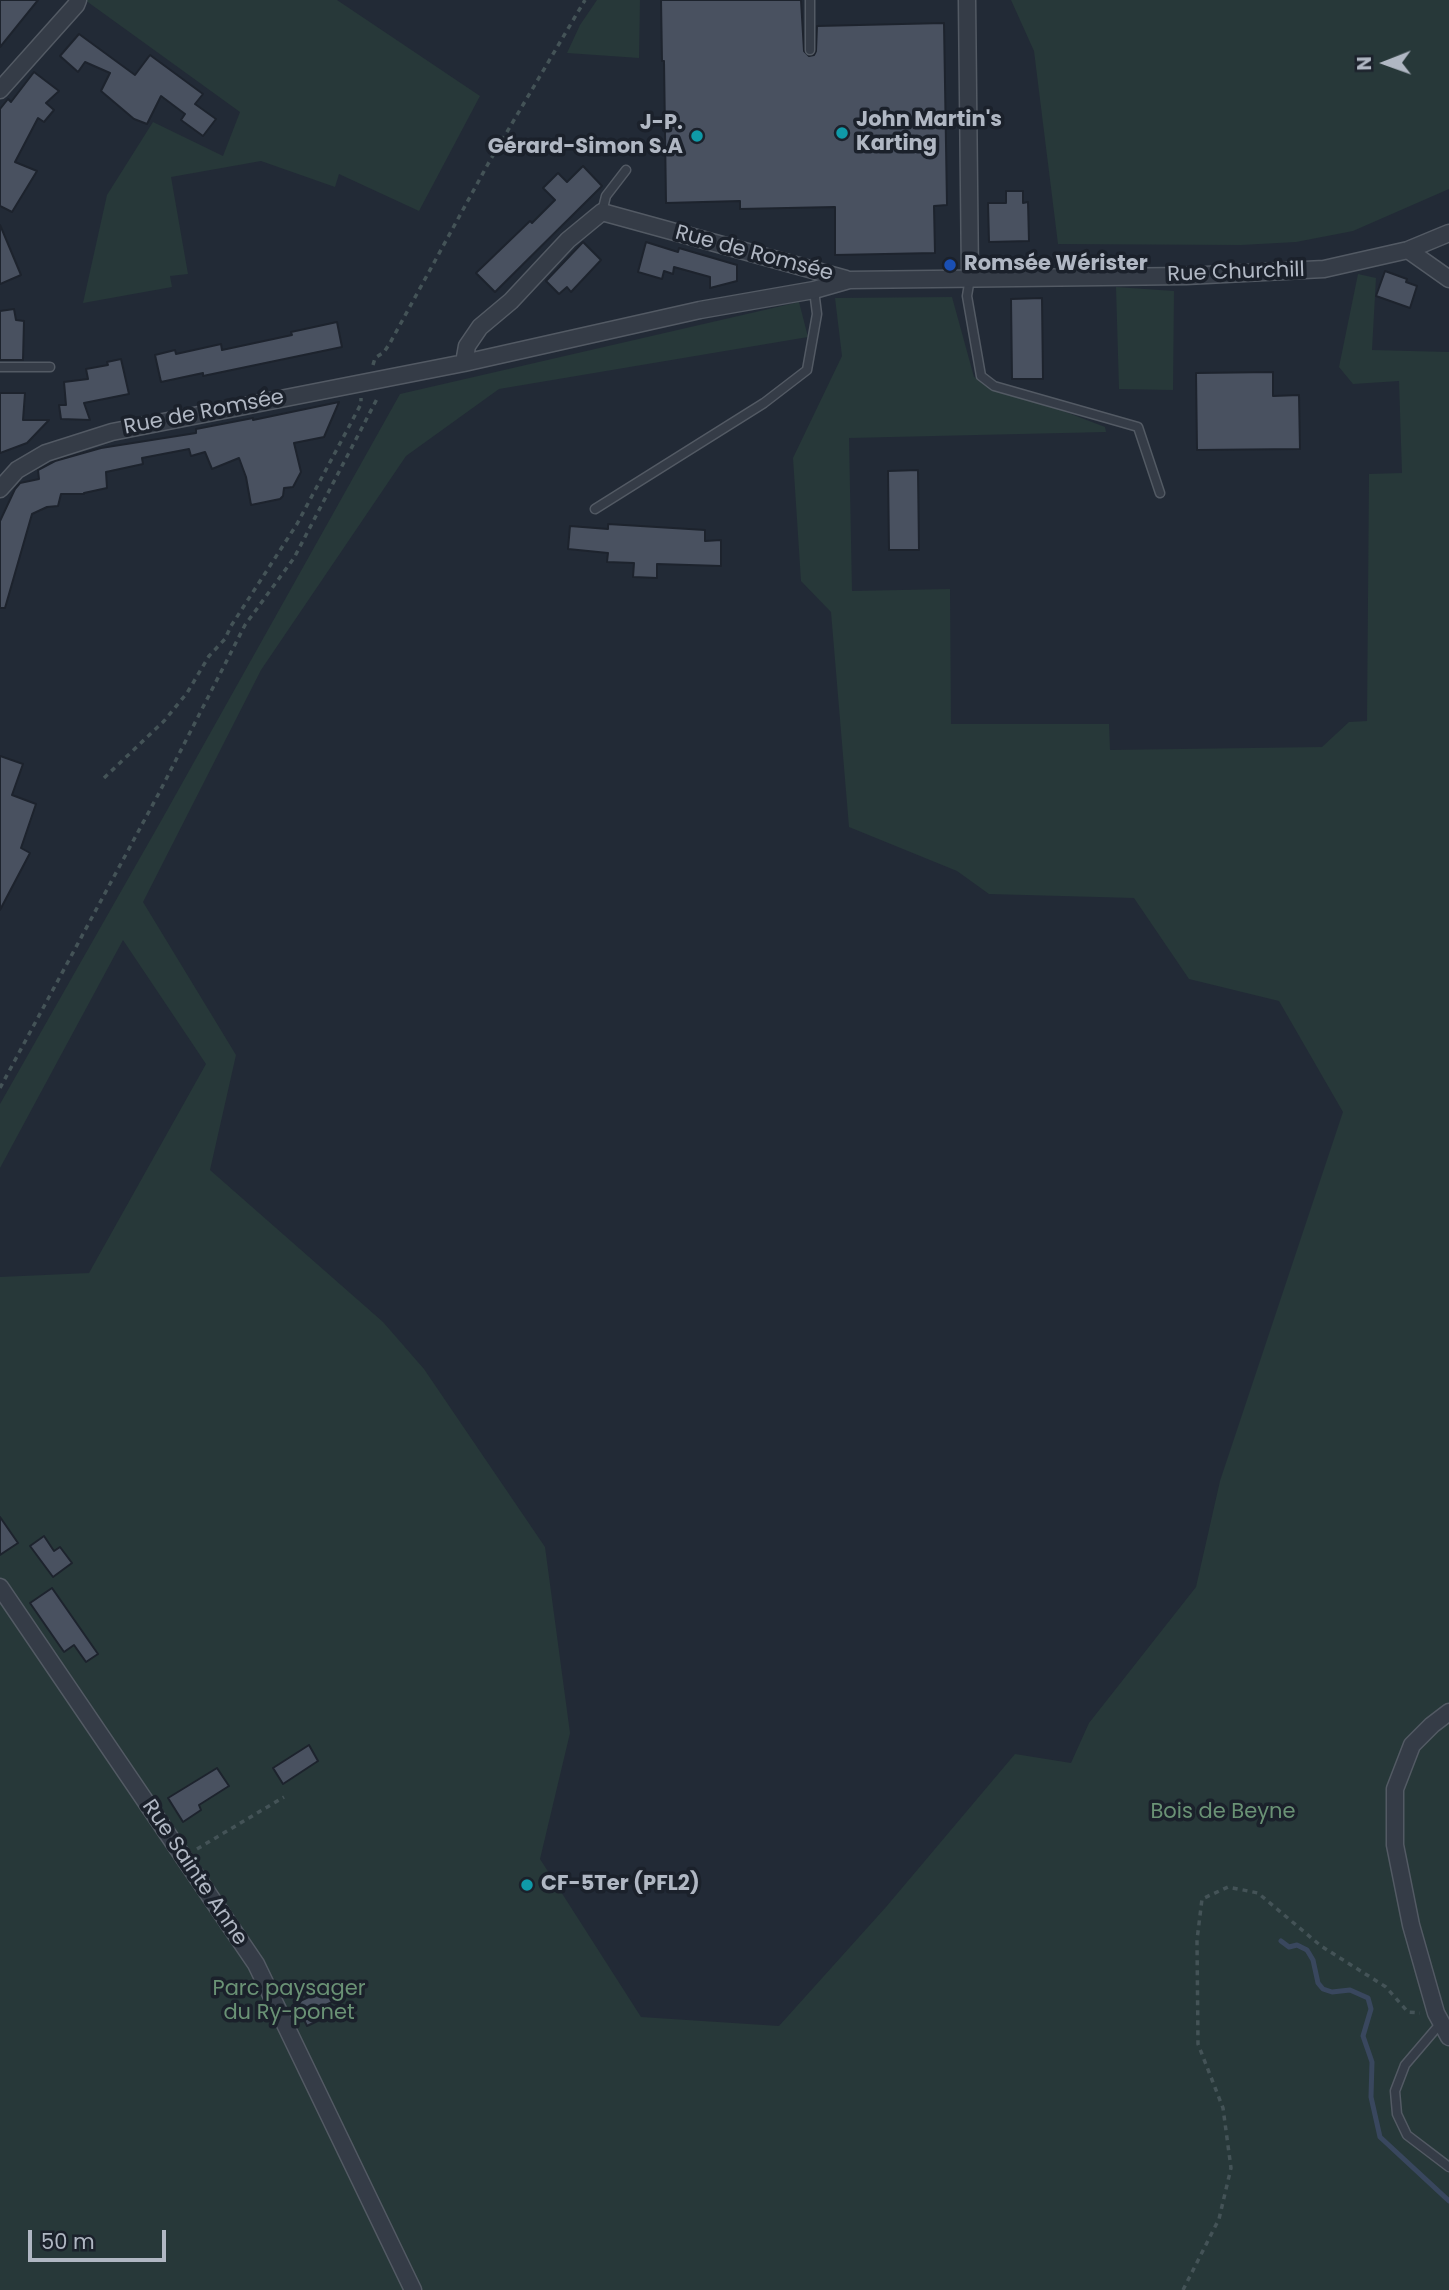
<!DOCTYPE html>
<meta charset="utf-8">
<style>
body{margin:0}
#map{position:relative;width:1449px;height:2290px;overflow:hidden;background:#222a36;font-family:Poppins,sans-serif}
canvas{display:block}
.north{position:absolute;left:1351px;top:28px;width:70px;height:70px;-webkit-text-stroke:5px #1b212b;paint-order:stroke;rotate:269deg;font-size:19px;font-weight:700;line-height:28px;text-align:center;color:#b0b7c3}
.north::after{content:'';display:block;margin:auto;width:24px;height:32px;background:#b0b7c3;clip-path:polygon(50% 0,100% 100%,50% 72%,0 100%)}
.scale{position:absolute;left:28px;top:2230px;width:138px;height:32px;box-sizing:border-box;border:4px solid #b0b7c3;border-top:0;padding-left:9px;font-size:21px;line-height:24px;white-space:nowrap;color:#b0b7c3;-webkit-text-stroke:5px #1b212b;paint-order:stroke}
</style>
<div id="map">
<canvas width="1449" height="2290"></canvas>
<div class="north">N</div>
<div class="scale">50 m</div>
</div>
<script>
const ctx = document.querySelector('canvas').getContext('2d');
ctx.lineJoin = 'round';
function paint(path, color) { ctx.fillStyle = color; ctx.fill(path, 'evenodd'); }
const toPath = rows => new Path2D(rows.map(r => 'M' + r).join(''));
function strokePath(path, color, width, dash) { ctx.strokeStyle = color; ctx.lineWidth = width; ctx.lineCap = dash ? 'butt' : 'round'; ctx.setLineDash(dash || []); ctx.stroke(path); }
function label(font, color, halo, rows, align = 'center') {
  ctx.font = font + ' Poppins,sans-serif'; ctx.lineWidth = 7; ctx.setLineDash([]); ctx.textBaseline = 'middle'; ctx.strokeStyle = halo; ctx.fillStyle = color; for (const [text, x, y, turn = 0] of rows) {
    ctx.save(); ctx.translate(x, y); ctx.rotate((+turn || 0) * Math.PI / 180); ctx.textAlign = isNaN(turn) ? turn : align; if (halo) ctx.strokeText(text, 0, 0); ctx.fillText(text, 0, 0); ctx.restore();
  }
}
const green = toPath([
 [85,0,337,0,480,96,419,211,339,174,335,187,261,161,171,177,188,274,170,276,172,287,83,303,107,195,153,122,223,156,240,112],
 [597,0,640,0,639,58,567,53,580,25],
 [1011,0,1449,0,1449,189,1353,231,1296,242,1241,245,1058,244,1034,51],
 [1358,274,1376,278,1372,350,1449,352,1449,2290,0,2290,0,1277,89,1273,206,1064,123,940,0,1168,0,1104,161,821,400,394,799,302,808,337,499,389,406,456,261,670,143,902,236,1055,210,1170,383,1322,424,1369,545,1547,570,1733,540,1859,641,2017,779,2026,886,1907,1015,1754,1071,1763,1089,1723,1196,1587,1220,1481,1343,1112,1279,1001,1189,979,1134,898,989,894,957,871,849,827,831,612,801,581,793,458,842,356,835,298,952,297,974,377,1105,427,1106,432,849,438,852,591,950,589,951,724,1109,724,1110,750,1322,747,1349,722,1367,721,1369,474,1402,473,1399,381,1353,384,1339,367],
 [1116,287,1174,291,1173,390,1119,389]
]);
const stream = toPath([
 [1281,1941,1289,1947,1297,1945,1307,1950,1313,1960,1318,1983,1323,1989,1332,1992,1350,1990,1368,1998,1371,2009,1363,2036,1372,2062,1371,2097,1380,2137,1449,2201]
]);
const building = toPath([
 [0,0,38,0,0,47,0,0],
 [661,0,801,0,804,51,809,56,814,55,816,51,817,26,944,23,947,205,934,206,935,253,835,255,835,207,740,209,740,201,666,203,664,61,662,61,661,0],
 [79,34,135,75,150,55,203,94,195,104,216,119,203,136,181,120,185,114,161,96,147,124,134,119,101,91,110,73,85,62,78,72,60,56,79,34],
 [34,72,59,91,46,103,54,110,44,122,38,118,15,162,37,171,12,212,0,206,0,109,8,99,11,102,34,72],
 [583,166,602,186,495,292,476,273,530,221,532,223,555,200,543,188,558,173,567,182,583,166],
 [1006,191,1023,191,1023,203,1028,202,1029,241,989,242,988,203,1006,203,1006,191],
 [0,225,21,275,0,284,0,225],
 [583,242,601,260,571,292,567,287,559,294,546,281,583,242],
 [646,242,678,252,679,248,737,265,737,281,710,288,710,277,674,267,673,274,664,271,662,279,638,272,646,242],
 [1385,271,1407,279,1406,282,1417,286,1410,308,1376,296,1385,271],
 [1042,298,1043,379,1012,379,1011,299,1042,298],
 [14,309,16,320,24,321,23,360,0,360,0,311,14,309],
 [337,322,342,347,203,376,203,373,161,382,155,355,175,350,176,354,221,344,222,350,292,335,291,332,337,322],
 [121,359,129,394,84,403,90,420,61,419,59,405,66,405,64,382,88,379,86,369,108,365,107,362,121,359],
 [1273,372,1273,396,1299,395,1300,449,1197,450,1196,373,1273,372],
 [0,393,25,393,23,420,49,420,27,443,0,453,0,393],
 [339,402,324,437,294,443,301,472,293,487,284,488,283,496,280,499,251,505,246,477,239,458,212,469,205,452,191,456,189,449,142,458,143,464,106,472,107,488,84,493,84,494,61,494,58,506,47,507,32,514,5,608,0,608,0,521,15,489,20,483,39,479,38,470,55,461,101,448,196,433,196,429,253,418,253,420,339,402],
 [918,470,919,550,889,550,888,471,918,470],
 [608,524,705,530,705,541,721,540,721,566,657,564,657,578,633,577,634,563,607,562,608,553,568,549,570,526,608,529,608,524],
 [0,756,23,764,12,795,36,804,21,848,30,853,0,910,0,756],
 [0,1517,18,1543,0,1555,0,1517],
 [44,1536,54,1551,60,1547,72,1563,53,1577,30,1546,44,1536],
 [52,1588,98,1654,86,1662,74,1645,64,1652,30,1603,52,1588],
 [309,1745,318,1761,283,1784,273,1768,309,1745],
 [217,1768,229,1786,199,1805,201,1810,183,1822,168,1798,217,1768],
 [328,1982,336,2000,322,2007,326,2017,307,2026,296,2003,317,1993,315,1989,328,1982]
]);
const path = toPath([
 [373,365,375,358,384,352,390,343,488,164,585,0],
 [104,778,164,721,187,693,209,656,225,639,231,626,297,524,361,404,361,398],
 [0,1088,159,793,245,625,294,558,378,397],
 [197,1849,284,1797],
 [1183,2290,1219,2219,1231,2168,1223,2108,1198,2044,1197,1940,1202,1899,1228,1887,1258,1893,1321,1946,1386,1987,1408,2012,1420,2013]
]);
const service = toPath([
 [810,50,810,0],
 [602,212,606,196,626,170],
 [970,278,967,296,981,376,994,386,1138,427,1160,493],
 [0,367,50,367],
 [595,509,764,403,807,370,817,314,814,290],
 [1440,2024,1405,2065,1395,2091,1397,2114,1407,2135,1449,2167]
]);
const minor = toPath([
 [967,0,970,278],
 [0,90,76,5,78,0],
 [1408,250,1449,279],
 [464,363,467,346,480,327,511,301,568,240,602,212,846,279],
 [0,489,17,470,46,453,112,432,464,363,700,310,814,290,849,280,1186,276,1324,269,1408,250,1449,233],
 [0,1587,256,1964,413,2290],
 [1449,1712,1432,1725,1412,1745,1395,1789,1395,1845,1411,1925,1436,2013,1449,2037]
]);
const markers = [
 [842,133,7,"#0f9aa8"],
 [697,136,7,"#0f9aa8"],
 [950,265,7,"#1a4fb4"],
 [527,1885,7,"#0f9aa8"]
];
const poiNames = [
 ["John Martin's",856,121],
 ["Karting",856,145],
 ["J-P.",683,124,"right"],
 ["Gérard-Simon S.A",683,148,"right"],
 ["Romsée Wérister",964,265],
 ["CF-5Ter (PFL2)",541,1885]
];
const streetNames = [
 ["Rue de Romsée",754,254,15],
 ["Rue Churchill",1236,273,-2],
 ["Rue de Romsée",204,413,-11],
 ["Rue Sainte Anne",194,1873,56]
];
const parkNames = [
 ["Bois de Beyne",1223,1813],
 ["Parc paysager",289,1990],
 ["du Ry-ponet",289,2014]
];
paint(green, '#273839');
strokePath(stream, '#39475e', 5);
paint(building, '#495160');
strokePath(building, '#1d232d', 2);
strokePath(service, '#535a64', 11);
strokePath(minor, '#535a64', 19);
strokePath(path, '#445357', 3.5, [5, 5]);
strokePath(service, '#353c47', 8);
strokePath(minor, '#353c47', 16);
for (const [x, y, r, color] of markers) { const dot = new Path2D(); dot.arc(x, y, r, 0, 2 * Math.PI); ctx.fillStyle = color; ctx.fill(dot); strokePath(dot, '#1b212b', 2.5); }
label('bold 21px', '#b0b7c3', '#1b212b', poiNames, 'left');
label('21px', '#b0b7c3', '#1b212b', streetNames);
label('21px', '#6a9275', '#1b212b', parkNames);
</script>
